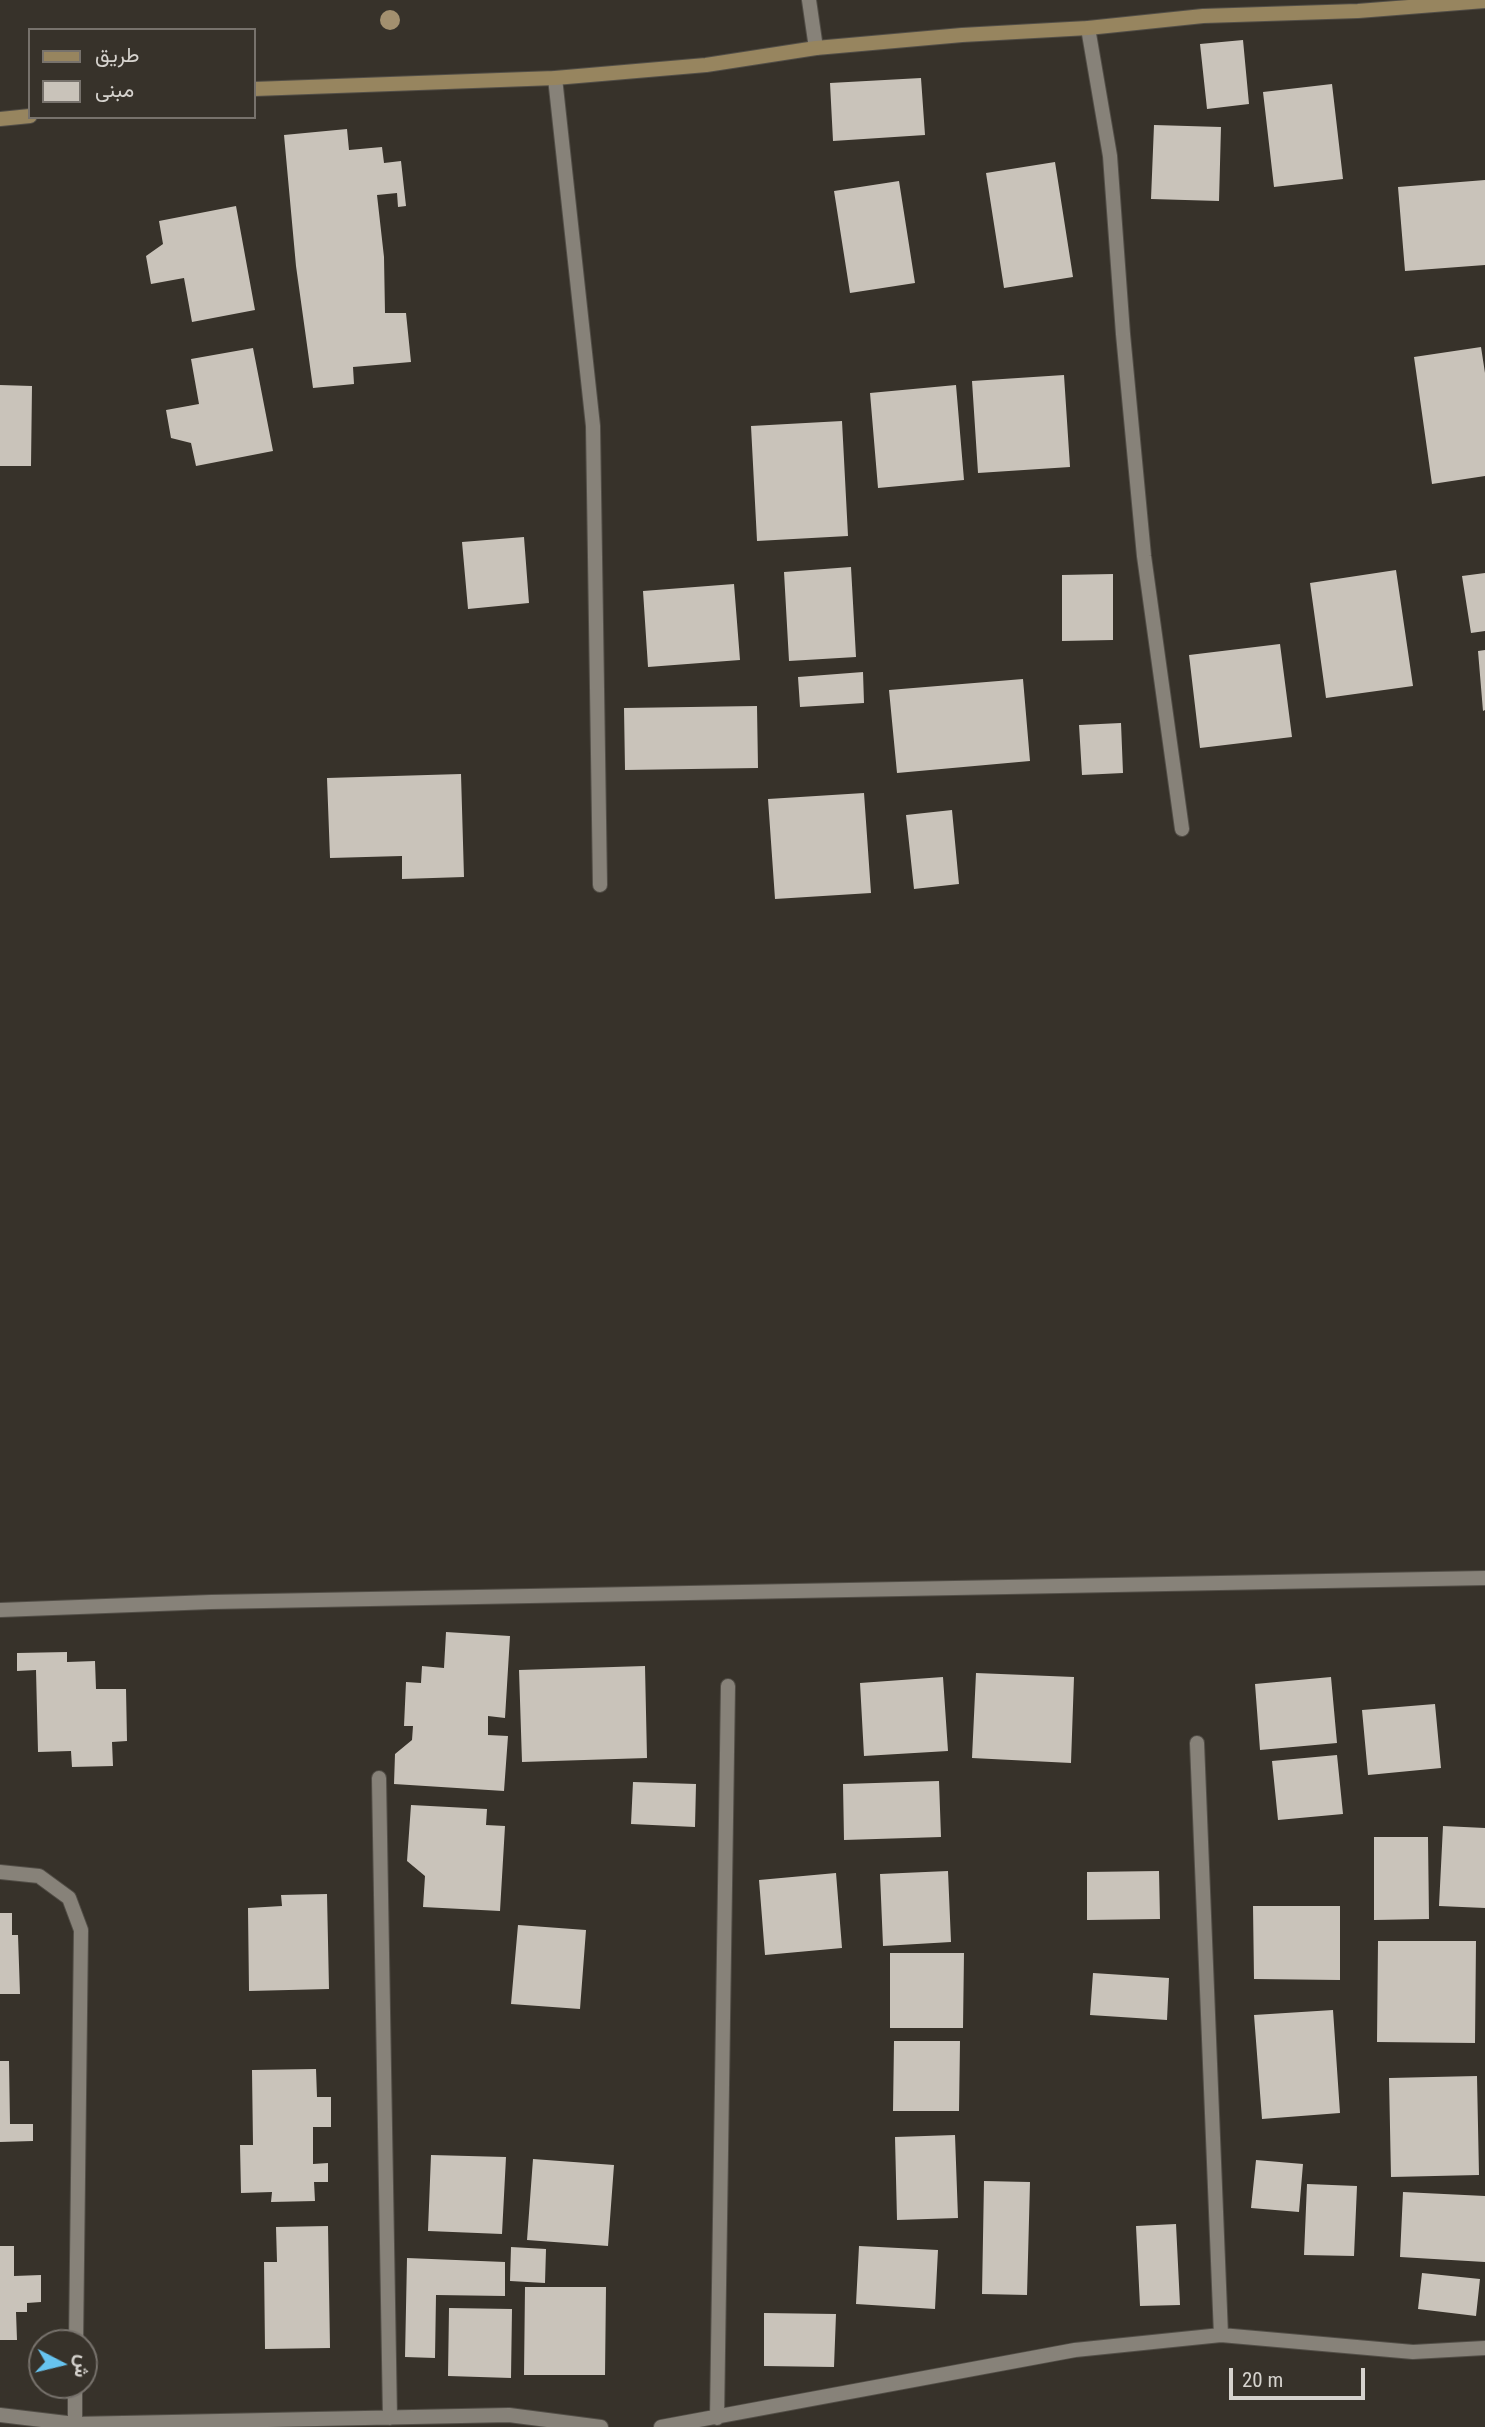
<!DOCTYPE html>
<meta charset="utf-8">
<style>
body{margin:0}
#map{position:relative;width:1485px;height:2427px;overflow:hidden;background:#37322a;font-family:"Roboto Condensed",Vazirmatn,sans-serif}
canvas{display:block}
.legend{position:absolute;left:28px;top:28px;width:228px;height:91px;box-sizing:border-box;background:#37322a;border:2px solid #77726c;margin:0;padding:9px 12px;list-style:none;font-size:21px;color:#d6d3ce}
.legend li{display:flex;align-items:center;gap:14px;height:35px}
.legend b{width:35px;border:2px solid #77726c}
.north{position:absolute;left:28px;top:2329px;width:70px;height:70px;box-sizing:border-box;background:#37322a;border:2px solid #77726c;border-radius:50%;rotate:97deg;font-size:19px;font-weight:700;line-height:28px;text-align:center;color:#d6d3ce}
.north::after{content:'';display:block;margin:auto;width:24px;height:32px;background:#67c4f0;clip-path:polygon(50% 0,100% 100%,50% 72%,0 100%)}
.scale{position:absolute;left:1229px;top:2368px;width:136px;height:32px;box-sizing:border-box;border:4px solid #d6d3ce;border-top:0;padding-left:9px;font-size:21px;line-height:24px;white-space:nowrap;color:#d6d3ce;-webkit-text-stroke:5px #37322a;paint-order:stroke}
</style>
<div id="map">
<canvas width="1485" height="2427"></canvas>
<ul class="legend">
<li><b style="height:9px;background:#97855f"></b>طريق</li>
<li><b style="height:19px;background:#c9c3ba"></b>مبنى</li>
</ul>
<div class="north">ش</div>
<div class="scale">20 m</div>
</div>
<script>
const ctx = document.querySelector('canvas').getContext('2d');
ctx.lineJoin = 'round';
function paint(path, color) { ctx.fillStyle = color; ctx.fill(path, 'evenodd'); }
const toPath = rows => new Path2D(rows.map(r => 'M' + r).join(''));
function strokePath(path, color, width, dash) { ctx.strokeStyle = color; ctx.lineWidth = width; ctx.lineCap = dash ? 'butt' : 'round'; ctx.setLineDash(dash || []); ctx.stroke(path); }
const building = toPath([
 [1243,40,1249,104,1207,109,1200,44],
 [921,78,925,135,833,141,830,83],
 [1332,84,1343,179,1274,187,1263,92],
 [1154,125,1221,127,1219,201,1151,199],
 [347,129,349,150,382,147,384,163,401,161,406,206,398,207,397,193,377,195,384,257,385,313,406,313,411,362,353,367,354,384,313,388,296,266,284,135],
 [1055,162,1073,277,1004,288,986,173],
 [1485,180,1485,265,1405,271,1398,187],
 [899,181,915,283,850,293,834,191],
 [236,206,255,310,192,322,184,278,151,284,146,256,163,244,159,221],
 [1481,347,1485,373,1485,476,1432,484,1414,357],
 [253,348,273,451,196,466,191,443,171,438,166,410,199,404,191,359],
 [1064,375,1070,467,978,473,972,381],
 [0,385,32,386,31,466,0,466],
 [956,385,964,480,878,488,870,393],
 [842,421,848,536,757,541,751,426],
 [524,537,529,603,468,609,462,542],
 [851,567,856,657,789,661,784,572],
 [1396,570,1413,686,1326,698,1310,583],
 [1485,573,1485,631,1471,633,1462,576],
 [1113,574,1113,640,1062,641,1062,575],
 [734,584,740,660,648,667,643,591],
 [1280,644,1292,737,1200,748,1189,655],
 [1485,650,1485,710,1483,711,1478,651],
 [863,672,864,703,800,707,798,677],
 [1023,679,1030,761,897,773,889,690],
 [757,706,758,768,625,770,624,708],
 [1121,723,1123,773,1082,775,1079,725],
 [461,774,464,877,402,879,402,856,330,858,327,778],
 [864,793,871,893,775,899,768,799],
 [952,810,959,884,914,889,906,815],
 [446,1632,510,1636,505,1718,488,1716,488,1735,508,1736,504,1791,394,1784,395,1754,412,1740,413,1726,404,1726,406,1682,421,1683,422,1666,444,1668],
 [67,1652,67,1662,95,1661,96,1689,126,1689,127,1741,112,1742,113,1766,72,1767,71,1751,38,1752,36,1670,17,1671,17,1653],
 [645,1666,647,1758,522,1762,519,1670],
 [976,1673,1074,1677,1071,1763,972,1758],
 [943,1677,948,1751,864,1756,860,1683],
 [1331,1677,1337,1743,1260,1750,1255,1684],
 [1435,1704,1441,1768,1368,1775,1362,1710],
 [1337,1755,1343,1814,1278,1820,1272,1761],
 [939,1781,941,1837,844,1840,843,1784],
 [633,1782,696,1784,695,1827,631,1824],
 [411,1805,487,1809,486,1825,505,1826,500,1911,423,1907,425,1876,407,1861],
 [1443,1826,1485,1828,1485,1908,1439,1906],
 [1374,1837,1428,1837,1429,1919,1374,1920],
 [948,1871,951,1942,883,1946,880,1874],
 [1159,1871,1160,1919,1087,1920,1087,1872],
 [836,1873,842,1948,765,1955,759,1880],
 [327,1894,329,1989,249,1991,248,1908,282,1906,281,1895],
 [1253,1906,1340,1906,1340,1980,1254,1979],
 [0,1913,12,1913,12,1935,18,1935,20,1994,0,1994],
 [518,1925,586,1930,580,2009,511,2004],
 [1378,1941,1476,1941,1475,2043,1377,2042],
 [890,1953,964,1953,963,2028,890,2028],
 [1093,1973,1169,1978,1167,2020,1090,2015],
 [1333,2010,1340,2113,1262,2119,1254,2015],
 [894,2041,960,2041,959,2111,893,2111],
 [0,2061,9,2061,10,2124,33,2124,33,2141,0,2142],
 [316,2069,317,2097,331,2097,331,2127,313,2127,313,2164,328,2163,328,2182,314,2182,315,2201,271,2202,272,2192,241,2193,240,2145,253,2145,252,2070],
 [1477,2076,1479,2175,1391,2177,1389,2078],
 [955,2135,958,2218,897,2220,895,2137],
 [431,2155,506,2157,502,2234,428,2231],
 [533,2159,614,2165,608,2246,527,2240],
 [1256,2160,1303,2164,1299,2212,1251,2208],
 [984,2181,1030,2182,1027,2295,982,2294],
 [1307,2184,1357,2186,1354,2256,1304,2255],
 [1403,2192,1485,2196,1485,2262,1400,2257],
 [1176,2224,1180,2305,1140,2306,1136,2226],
 [328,2226,330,2348,265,2349,264,2262,277,2262,276,2227],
 [0,2246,14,2246,14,2276,41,2275,41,2302,27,2303,27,2312,16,2312,17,2340,0,2340],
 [859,2246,938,2250,935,2309,856,2304],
 [511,2247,546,2249,545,2283,510,2281],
 [407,2258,505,2262,505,2296,436,2295,435,2358,405,2357],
 [1422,2273,1480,2279,1476,2316,1418,2309],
 [525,2287,606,2287,605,2375,524,2375],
 [449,2308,512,2309,511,2378,448,2376],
 [764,2313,836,2314,834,2367,764,2366]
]);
const street = toPath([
 [809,0,816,48],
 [1088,28,1110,156,1123,334,1144,556,1182,829],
 [555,78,593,426,600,885],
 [0,1610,211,1602,1485,1578],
 [1197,1743,1221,2335],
 [379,1778,390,2418],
 [0,1872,39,1876,69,1898,81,1930,76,2343],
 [0,2415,75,2424,509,2415,601,2427],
 [717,2418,728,1686],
 [75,2424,75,2385],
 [661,2427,1075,2350,1221,2335,1413,2352,1485,2348]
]);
const secondary = toPath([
 [254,89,555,78,706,65,816,48,962,35,1088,28,1203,16,1358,11,1485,1],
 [0,119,30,116]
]);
const trees = [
 [390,20]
];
paint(building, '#c9c3ba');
strokePath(street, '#524e47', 16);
strokePath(secondary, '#524e47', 16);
strokePath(street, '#878279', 14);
strokePath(secondary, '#97855f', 14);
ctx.fillStyle = '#a3906f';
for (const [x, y] of trees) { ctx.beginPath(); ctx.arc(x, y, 10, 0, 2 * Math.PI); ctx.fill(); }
</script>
